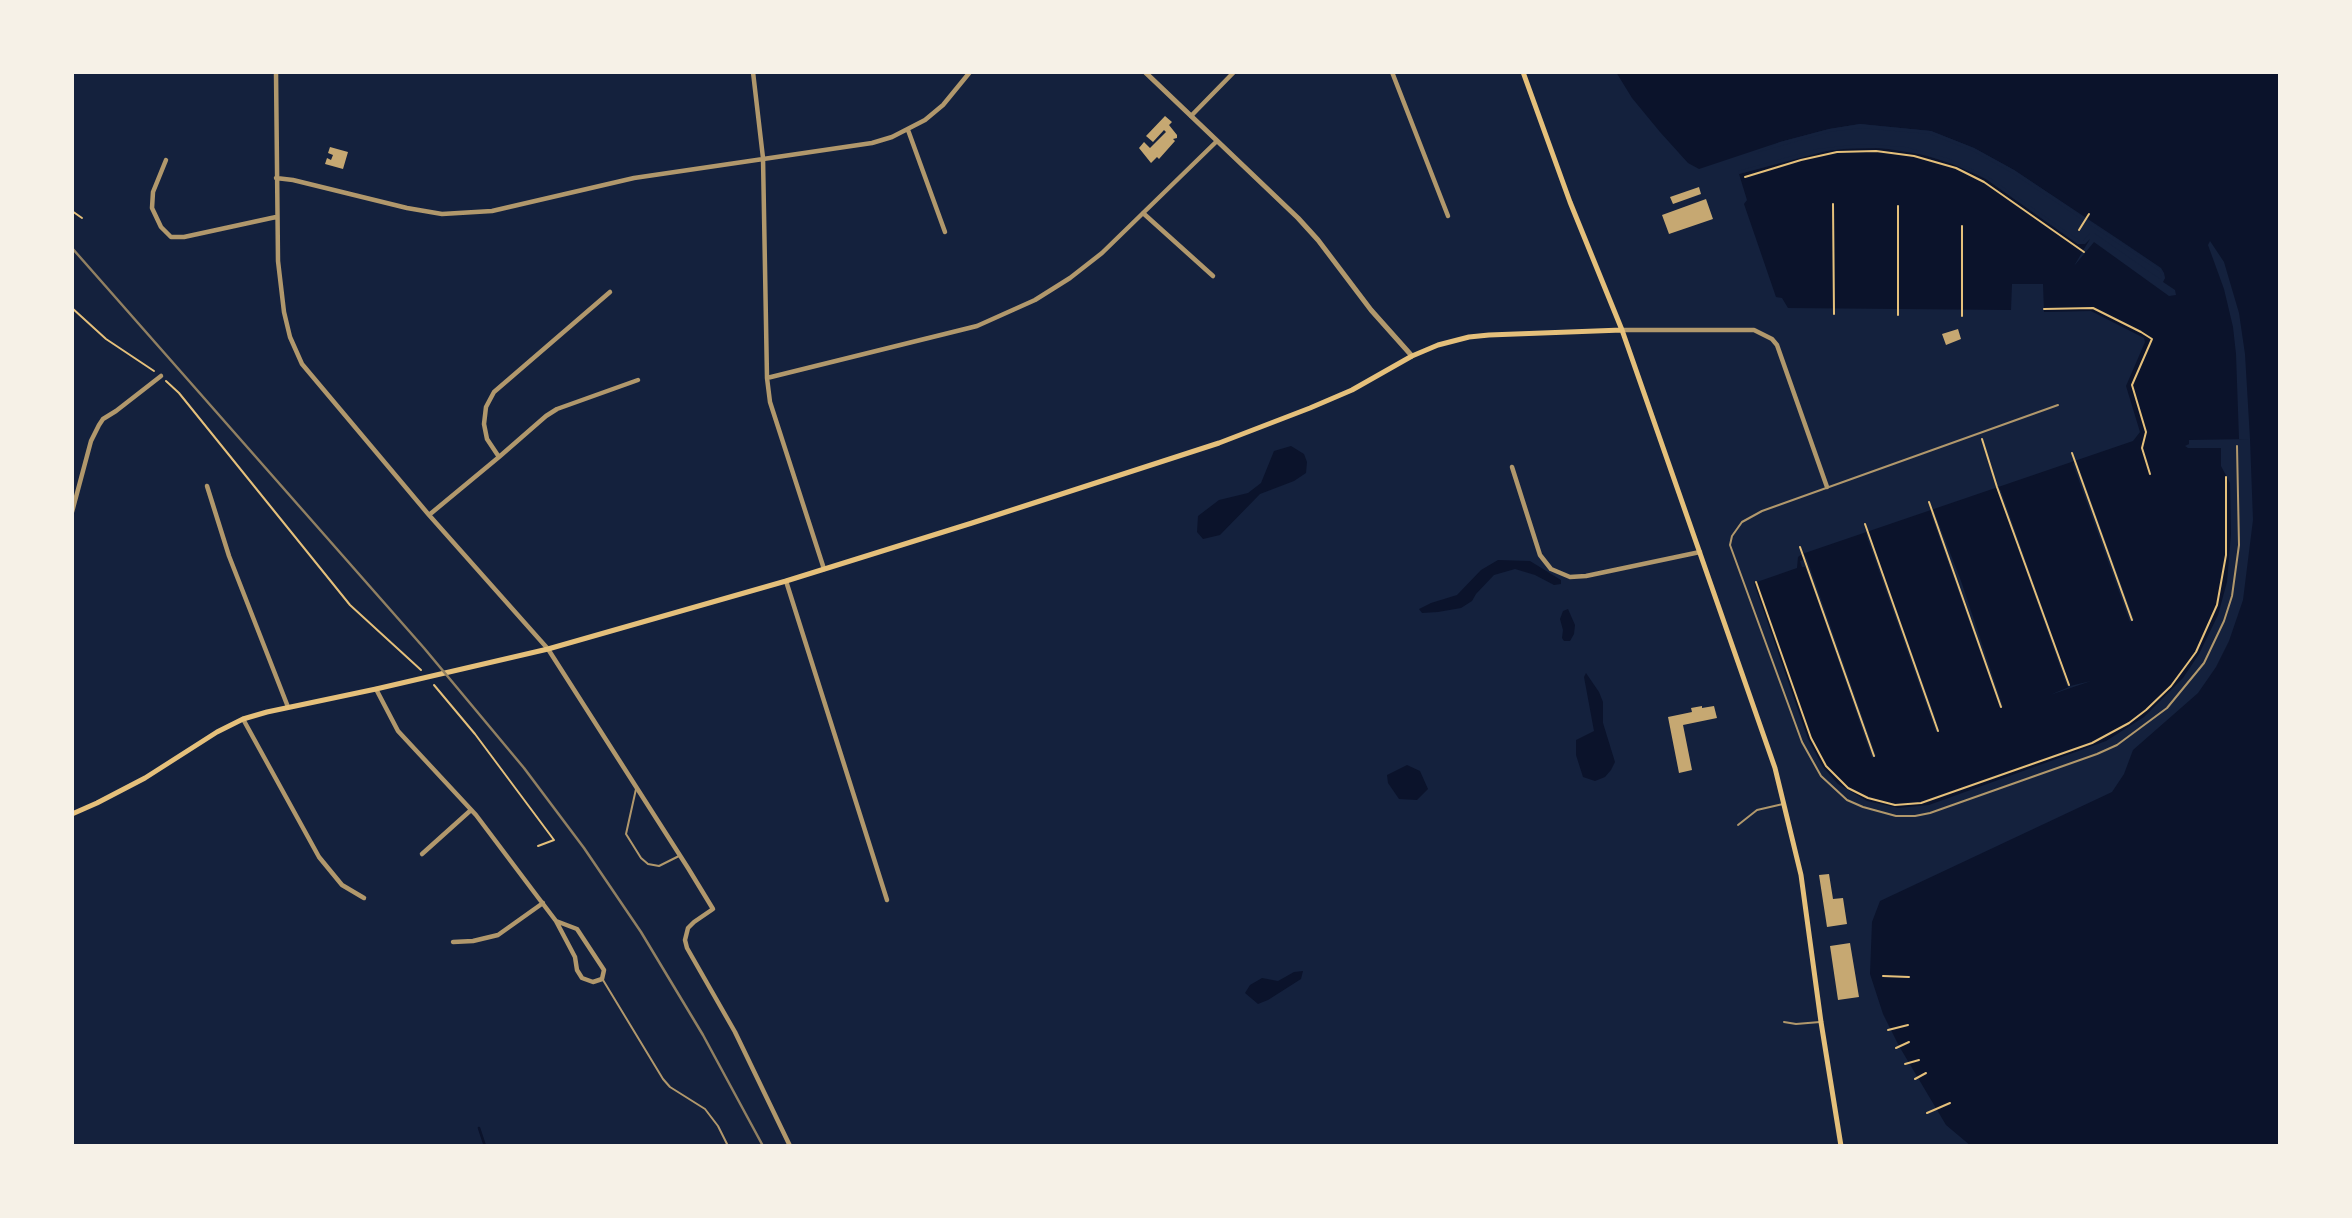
<!DOCTYPE html>
<style>
body{margin:0}
#map{position:relative;width:2352px;height:1218px;overflow:hidden;background:#14213d;font-family:Roboto,sans-serif}
canvas{display:block}
.frame{position:absolute;inset:0;border:74px solid #f6f1e7;pointer-events:none}
</style>
<div id="map">
<canvas width="2352" height="1218"></canvas>
<div class="frame"></div>
</div>
<script>
const ctx = document.querySelector('canvas').getContext('2d');
ctx.lineJoin = 'round';
function paint(path, color) { ctx.fillStyle = color; ctx.fill(path, 'evenodd'); }
const toPath = rows => new Path2D(rows.map(r => 'M' + r).join(''));
function strokePath(path, color, width, dash) { ctx.strokeStyle = color; ctx.lineWidth = width; ctx.lineCap = dash ? 'butt' : 'round'; ctx.setLineDash(dash || []); ctx.stroke(path); }
const water = toPath([
 [1616,72,2280,72,2280,1146,1971,1146,1946,1125,1899,1046,1883,1014,1870,974,1872,922,1880,901,2112,792,2124,774,2133,750,2198,693,2216,667,2229,641,2243,600,2253,520,2250,439,2189,440,2189,444,2185,446,2188,448,2221,448,2221,466,2230,483,2231,534,2227,582,2218,615,2199,654,2183,678,2144,717,2106,741,1929,805,1898,808,1867,801,1838,784,1823,767,1808,739,1754,583,1797,568,1798,557,1802,554,2133,441,2140,432,2126,386,2145,342,2144,338,2091,311,2044,312,2043,284,2012,284,2011,310,1788,308,1782,298,1776,297,1744,204,1747,200,1739,174,1818,152,1861,147,1904,150,1946,161,1986,179,2078,244,2092,236,2161,284,2165,278,2164,273,2161,268,2121,241,2014,170,1974,148,1931,131,1860,124,1829,129,1780,142,1699,169,1688,163,1660,132,1632,98],
 [1291,446,1304,454,1307,462,1306,473,1294,481,1260,494,1220,535,1203,539,1197,532,1198,516,1219,500,1248,493,1261,483,1274,451],
 [1498,560,1530,561,1561,580,1561,584,1554,585,1535,575,1515,569,1494,575,1476,594,1472,601,1461,608,1438,612,1422,613,1419,609,1431,603,1457,595,1481,570],
 [1568,609,1575,625,1574,634,1570,641,1564,641,1562,638,1563,630,1560,619,1563,611],
 [1586,673,1599,692,1603,702,1603,723,1615,762,1611,770,1605,777,1595,781,1583,777,1576,755,1576,740,1594,731,1584,677],
 [1407,765,1420,771,1428,789,1417,800,1399,799,1388,783,1387,775],
 [1303,971,1301,979,1268,1000,1258,1004,1245,993,1250,985,1262,978,1278,981,1294,972]
]);
const pier = toPath([
 [1860,124,1931,131,1974,148,2014,170,2161,269,2165,278,2163,282,2175,290,2176,295,2169,296,2094,242,2074,266,2090,239,2085,244,2078,244,1986,179,1967,169,1925,155,1882,148,1834,149,1739,174,1738,171,1817,149,1861,144,1905,147,1947,158,1987,176,2080,241,2083,241,2090,233,2094,233,2160,279,2162,277,2159,271,2012,173,1973,151,1930,134,1860,128,1829,132,1756,153,1780,142,1829,129],
 [2210,241,2224,262,2239,313,2245,354,2250,439,2239,439,2236,354,2233,327,2224,289,2208,245],
 [2076,460,2134,620,2130,622,2073,464],
 [1996,487,1998,487,2001,491,2070,686,2091,681,2050,695,2069,687,2067,686],
 [1933,509,1961,581,2003,707,2000,708,1931,514],
 [1868,531,1934,714,1939,731,1936,732,1867,537,1866,532],
 [1803,553,1807,559,1876,756,1872,758,1815,593,1805,567,1802,567,1800,561,1804,560,1801,554]
]);
const stream = toPath([
 [479,1128,485,1146]
]);
const building = toPath([
 [1165,116,1172,122,1169,125,1177,135,1177,138,1173,139,1175,141,1159,159,1157,157,1151,163,1139,148,1144,142,1150,148,1166,132,1164,130,1153,142,1146,136],
 [330,147,348,152,343,169,325,164,327,158,331,160,333,155,328,153],
 [1699,187,1701,194,1673,204,1670,197],
 [1706,199,1713,219,1669,234,1662,215],
 [1958,329,1961,339,1946,345,1942,334],
 [1702,706,1702,708,1714,706,1717,718,1683,725,1692,770,1679,773,1668,717,1692,712,1691,708],
 [1829,874,1833,899,1843,898,1847,924,1827,927,1819,875],
 [1850,943,1859,997,1838,1000,1830,946]
]);
const path = toPath([
 [1745,177,1801,160,1837,152,1876,151,1914,156,1956,168,1984,182,2084,252],
 [1833,204,1834,314],
 [72,211,82,218],
 [1962,226,1962,316],
 [2079,230,2089,214],
 [72,308,106,339,154,371],
 [2044,309,2093,308,2141,332,2152,339,2132,385,2146,432,2142,448,2150,474],
 [1898,315,1898,206],
 [166,381,179,393,350,605,421,670],
 [1982,439,1997,487,2069,685],
 [2072,453,2132,620],
 [1929,502,2001,707],
 [1865,524,1938,731],
 [1800,547,1874,756],
 [1756,582,1811,738,1826,766,1848,788,1868,798,1895,805,1921,803,2092,743,2129,723,2146,710,2171,686,2196,652,2217,605,2226,555,2226,477],
 [434,685,475,734,554,840,538,846],
 [1883,976,1909,977],
 [1888,1030,1908,1025],
 [1896,1048,1909,1042],
 [1905,1064,1919,1060],
 [1915,1079,1926,1073],
 [1927,1113,1950,1103]
]);
const service = toPath([
 [2058,405,1762,511,1742,522,1732,536,1730,545,1802,742,1821,776,1847,800,1863,807,1896,816,1915,816,1930,813,2097,754,2117,745,2167,708,2204,663,2224,621,2232,596,2239,545,2237,446],
 [636,789,626,834,641,858,648,864,659,866,679,856],
 [1738,825,1757,810,1783,804],
 [603,980,663,1079,670,1087,705,1109,718,1126,728,1146],
 [1784,1022,1796,1024,1820,1022]
]);
const minor = toPath([
 [276,72,278,261,284,312,290,337,302,364,429,515,548,649,688,868,713,909,694,922,688,928,685,940,687,948,735,1032,790,1146],
 [753,72,763,158,767,378,770,402,824,569],
 [1392,72,1448,216],
 [1191,116,1234,72],
 [908,130,945,232],
 [166,160,153,192,152,208,161,227,171,237,184,237,276,217],
 [276,178,293,180,407,208,442,214,492,211,634,178,872,143,892,137,925,120,943,105,970,72],
 [1143,213,1213,276],
 [1622,330,1754,330,1772,339,1777,345,1827,487],
 [767,378,977,326,1035,300,1070,278,1102,253,1217,141],
 [499,457,546,416,557,409,638,380],
 [1512,467,1540,555,1551,569,1570,577,1586,576,1700,552],
 [207,486,229,556,288,707],
 [72,512,91,441,99,425,103,419,116,411,161,376],
 [429,515,499,457,487,439,484,424,486,407,494,392,610,292],
 [786,581,887,900],
 [376,689,398,731,476,815,537,896,556,921,575,957,577,970,582,978,593,982,602,979,604,970,577,929,556,921],
 [243,719,319,857,342,885,364,898],
 [422,854,471,810],
 [453,942,473,941,498,935,543,903]
]);
const tertiary = toPath([
 [1145,72,1298,218,1318,240,1371,310,1412,356]
]);
const secondary = toPath([
 [1523,72,1570,202,1622,330,1775,768,1801,875,1821,1022,1841,1146],
 [72,814,97,803,145,778,217,732,243,719,267,712,376,689,548,649,786,581,972,523,1219,443,1310,408,1352,390,1412,356,1438,345,1469,337,1489,335,1622,330]
]);
const rail = toPath([
 [72,248,424,648,524,768,584,848,641,932,703,1035,763,1146]
]);
paint(water, '#0b132b');
paint(pier, '#14213d');
strokePath(stream, '#0b132b', 2.5);
paint(building, '#c6a872');
strokePath(path, '#e5c07b', 2);
strokePath(service, '#b1986c', 2);
strokePath(minor, '#b1986c', 4.5);
strokePath(tertiary, '#b1986c', 5);
strokePath(secondary, '#e5c07b', 5);
strokePath(rail, '#918062', 2.5);
</script>
